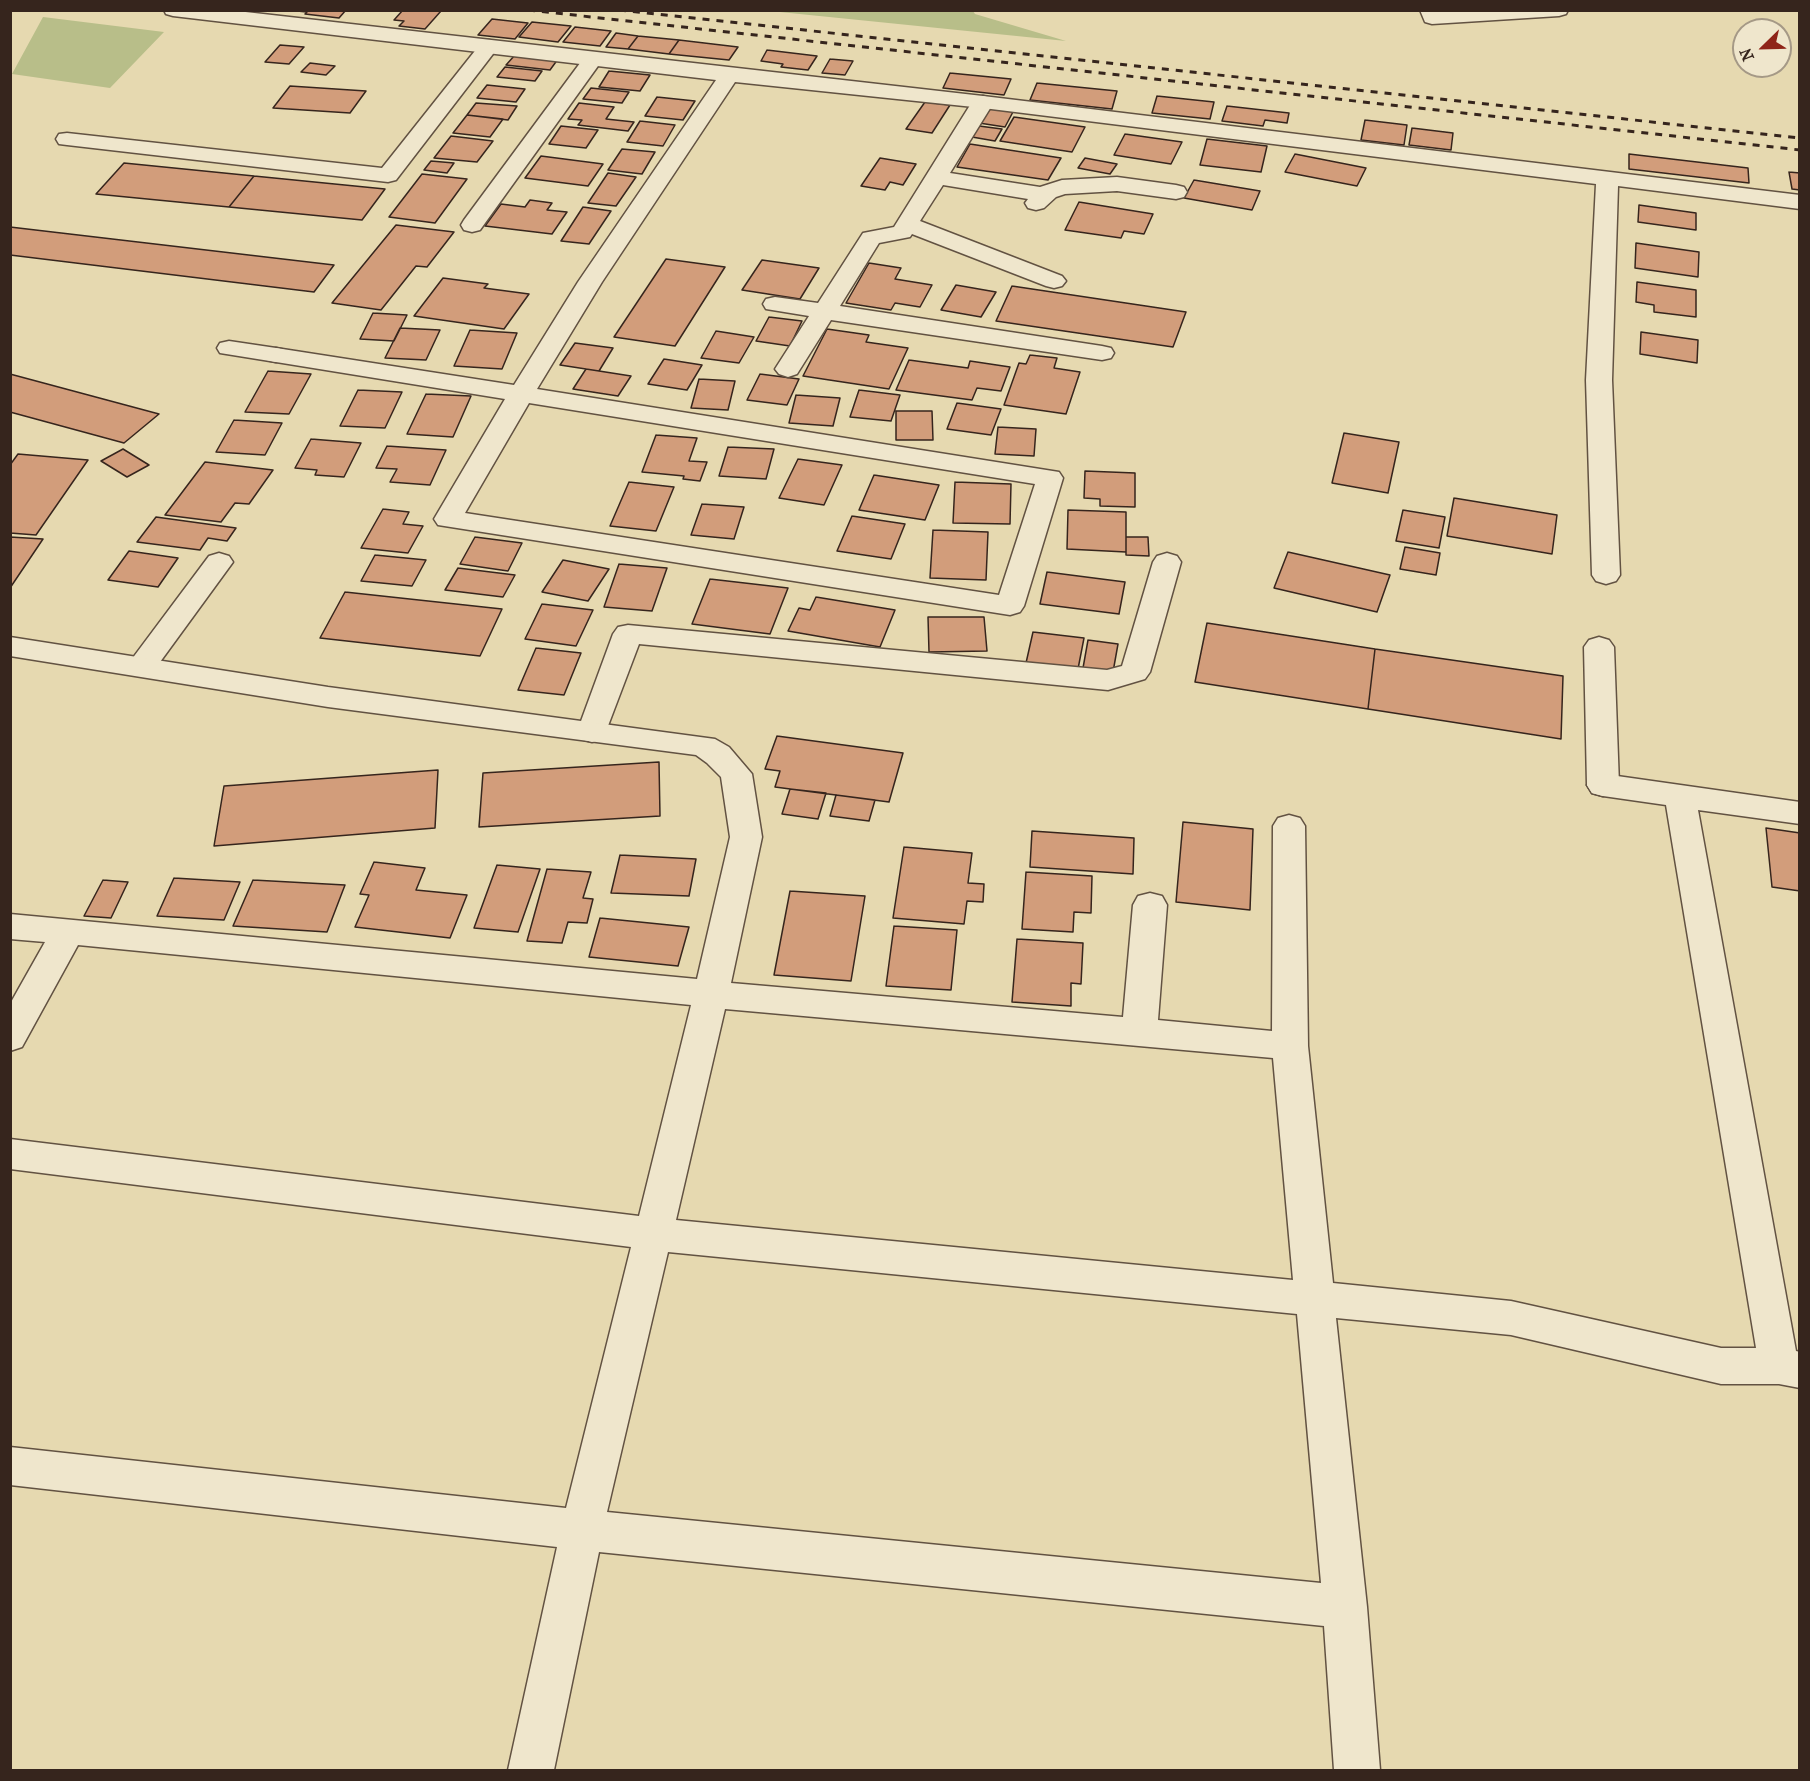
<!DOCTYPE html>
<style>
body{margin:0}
#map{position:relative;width:1810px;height:1781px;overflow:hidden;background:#e6d9b0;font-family:"IM FELL French Canon",serif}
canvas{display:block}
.frame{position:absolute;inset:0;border:12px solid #36251d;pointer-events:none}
.north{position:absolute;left:1732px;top:18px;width:60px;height:60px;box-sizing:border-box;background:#efe6cc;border:2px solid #a59986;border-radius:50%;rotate:247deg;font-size:16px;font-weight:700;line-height:24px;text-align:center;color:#36251d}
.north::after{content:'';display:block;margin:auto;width:21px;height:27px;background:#8f2418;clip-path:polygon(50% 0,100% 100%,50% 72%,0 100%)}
</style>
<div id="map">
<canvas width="1810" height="1781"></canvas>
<div class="frame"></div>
<div class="north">N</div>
</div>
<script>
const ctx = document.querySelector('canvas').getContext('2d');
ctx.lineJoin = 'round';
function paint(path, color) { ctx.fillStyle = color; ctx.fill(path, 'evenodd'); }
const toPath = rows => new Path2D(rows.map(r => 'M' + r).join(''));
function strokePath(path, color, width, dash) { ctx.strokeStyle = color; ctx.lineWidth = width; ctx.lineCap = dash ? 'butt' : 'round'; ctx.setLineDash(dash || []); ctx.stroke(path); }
const green = toPath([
 [770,11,973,11,975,14,1066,41],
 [43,17,164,32,110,88,12,74]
]);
const building = toPath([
 [346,10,339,18,305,14,307,12,297,11,346,10],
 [403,10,434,10,441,11,425,29,399,26,404,21,394,20,403,10],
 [492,19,528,23,515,39,478,35,492,19],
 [532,22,571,26,558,42,519,37,532,22],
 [575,27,611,31,600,46,563,42,575,27],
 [616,33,638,36,628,49,606,47,616,33],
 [638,36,679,40,669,54,628,49,638,36],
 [679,40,738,47,729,60,669,54,679,40],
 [280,45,304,47,289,64,265,62,280,45],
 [767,50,817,56,808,70,781,67,783,64,761,61,767,50],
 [515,55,558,59,550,70,506,65,515,55],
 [830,59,853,61,845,75,822,73,830,59],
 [310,63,335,66,326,75,301,72,310,63],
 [505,67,542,71,535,81,497,77,505,67],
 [609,71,650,75,640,91,599,87,609,71],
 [950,73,1011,79,1004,95,943,88,950,73],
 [1037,83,1117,91,1112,109,1030,100,1037,83],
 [487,85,525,89,516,102,477,98,487,85],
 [290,86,366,91,350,113,273,108,290,86],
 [591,88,629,92,622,103,583,99,591,88],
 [1157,96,1214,102,1210,119,1152,113,1157,96],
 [657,97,695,101,683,120,645,116,657,97],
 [925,102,950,105,932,133,906,129,925,102],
 [476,103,517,106,508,120,467,115,476,103],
 [579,103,614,107,606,119,634,122,628,131,578,125,582,120,568,119,579,103],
 [1227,106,1289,113,1287,123,1265,120,1263,126,1222,121,1227,106],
 [989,107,1014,110,1005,127,979,123,989,107],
 [467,115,503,119,490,137,453,133,467,115],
 [1014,117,1085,127,1072,152,1000,141,1014,117],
 [1365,120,1407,125,1404,145,1361,140,1365,120],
 [640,121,675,125,663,146,627,142,640,121],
 [561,126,598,130,586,148,549,144,561,126],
 [979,126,1002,129,995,141,972,137,979,126],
 [1412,128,1453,133,1451,150,1409,145,1412,128],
 [1125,134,1182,142,1171,164,1114,155,1125,134],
 [451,136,493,141,477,162,434,158,451,136],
 [1207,139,1267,146,1261,172,1200,165,1207,139],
 [970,144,1061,158,1048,180,957,167,970,144],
 [622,149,655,152,642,174,608,170,622,149],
 [1295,154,1366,168,1357,186,1285,172,1295,154],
 [1629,154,1748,168,1749,183,1629,169,1629,154],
 [541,156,603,164,588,186,525,178,541,156],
 [880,158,916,164,903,185,890,182,885,190,861,186,880,158],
 [1085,158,1117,164,1110,174,1078,168,1085,158],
 [431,161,454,163,447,173,424,170,431,161],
 [124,163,254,176,229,207,96,194,124,163],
 [1789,172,1800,173,1800,190,1792,189,1789,172],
 [608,173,636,177,616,206,588,203,608,173],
 [422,174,467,179,435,223,389,217,422,174],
 [254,176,385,189,362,220,229,207,254,176],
 [1194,180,1260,191,1252,210,1184,198,1194,180],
 [530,200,552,203,547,210,567,212,552,234,485,226,501,204,525,207,530,200],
 [1079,202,1153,214,1144,234,1124,231,1121,238,1065,230,1079,202],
 [1639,205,1696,213,1696,230,1638,222,1639,205],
 [583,207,611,211,589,244,561,241,583,207],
 [396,225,454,232,427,267,416,266,381,310,332,303,396,225],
 [10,227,334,265,314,292,10,255,10,227],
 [1636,243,1699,252,1698,277,1635,268,1636,243],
 [666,259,725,267,675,346,614,337,666,259],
 [762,260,819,268,800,299,742,290,762,260],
 [869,263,901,268,895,279,932,285,920,307,895,303,891,310,846,303,869,263],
 [443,278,488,284,484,288,529,294,504,329,414,316,443,278],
 [1637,282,1696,290,1696,317,1654,312,1654,305,1636,302,1637,282],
 [956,285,996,292,981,317,941,310,956,285],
 [1012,286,1186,312,1173,347,996,321,1012,286],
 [373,313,407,315,394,341,360,339,373,313],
 [769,317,802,321,790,346,756,341,769,317],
 [400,328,440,330,426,360,385,358,400,328],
 [827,329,869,335,866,342,908,348,889,389,803,376,827,329],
 [470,330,517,333,502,369,454,366,470,330],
 [716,331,754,337,739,363,701,358,716,331],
 [1641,332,1698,340,1697,363,1640,354,1641,332],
 [575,343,613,348,599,371,560,365,575,343],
 [1030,355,1057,358,1054,368,1080,372,1066,414,1004,405,1019,363,1026,364,1030,355],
 [664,359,702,365,687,390,648,384,664,359],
 [909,360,968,368,970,361,1010,367,1001,391,977,388,972,400,896,390,909,360],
 [586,369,599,371,631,376,618,396,573,389,586,369],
 [268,371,311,374,289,414,245,412,268,371],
 [10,374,159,414,124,443,10,412,10,374],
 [760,374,799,379,787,405,747,400,760,374],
 [699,379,735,381,728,410,691,408,699,379],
 [358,390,402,392,385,428,340,426,358,390],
 [859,390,900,395,891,421,850,417,859,390],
 [426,394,471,396,453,437,407,434,426,394],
 [796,395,840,398,833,426,789,423,796,395],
 [957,403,1001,409,991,435,947,429,957,403],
 [896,411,932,411,933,440,896,440,896,411],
 [234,420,282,423,265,455,216,452,234,420],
 [998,427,1036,429,1034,456,995,454,998,427],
 [1344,433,1399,442,1388,493,1332,483,1344,433],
 [656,435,697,438,689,461,707,462,700,481,683,479,684,476,642,472,656,435],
 [311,439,361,443,344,477,315,475,317,470,295,468,311,439],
 [387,446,446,450,430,485,390,482,397,469,376,468,387,446],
 [728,447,774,449,766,479,719,476,728,447],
 [123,449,149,465,127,477,101,461,123,449],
 [18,454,88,460,36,535,10,533,10,465,18,454],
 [798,459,842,465,824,505,779,498,798,459],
 [205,462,273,470,249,504,235,503,221,522,165,515,205,462],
 [1085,471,1135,473,1135,507,1100,506,1100,499,1084,498,1085,471],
 [874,475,939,485,925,520,859,510,874,475],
 [629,482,674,487,656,531,610,526,629,482],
 [955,482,1011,484,1010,524,953,523,955,482],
 [1454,498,1557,515,1552,554,1447,536,1454,498],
 [702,504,744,507,734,539,691,535,702,504],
 [383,509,409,512,403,524,423,526,408,553,361,548,383,509],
 [1068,510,1126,512,1126,552,1067,549,1068,510],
 [1403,510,1445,517,1439,548,1396,541,1403,510],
 [852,516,905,524,891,559,837,551,852,516],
 [156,517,236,528,227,541,208,538,200,550,137,542,156,517],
 [933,530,988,532,986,580,930,578,933,530],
 [10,537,43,539,10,588,10,537],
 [475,537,522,543,508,571,460,564,475,537],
 [1126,537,1148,537,1149,556,1126,555,1126,537],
 [1405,547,1440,553,1436,575,1400,569,1405,547],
 [129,551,178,558,158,587,108,580,129,551],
 [1288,552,1390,575,1377,612,1274,588,1288,552],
 [375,555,426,560,412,586,361,581,375,555],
 [563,560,609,569,588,601,542,592,563,560],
 [619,564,667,568,652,611,604,607,619,564],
 [458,568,515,575,503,597,445,590,458,568],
 [1047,572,1125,582,1119,614,1040,604,1047,572],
 [710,579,788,588,770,634,692,624,710,579],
 [345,592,502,609,480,656,320,638,345,592],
 [816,597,895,610,880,647,788,631,799,608,810,610,816,597],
 [542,604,593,610,576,646,525,639,542,604],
 [928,617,984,617,987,651,929,652,928,617],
 [1207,623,1375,649,1368,709,1195,682,1207,623],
 [1033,632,1084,638,1078,669,1026,663,1033,632],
 [1088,640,1118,644,1113,672,1083,668,1088,640],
 [536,648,581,653,564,695,518,690,536,648],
 [1375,649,1563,676,1561,739,1368,709,1375,649],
 [777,736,903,753,889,802,775,787,780,771,765,769,777,736],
 [659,762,660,816,479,827,483,773,659,762],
 [438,770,435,828,214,846,224,786,438,770],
 [790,789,826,793,818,819,782,814,790,789],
 [836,795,875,800,869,821,830,816,836,795],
 [1183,822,1253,829,1250,910,1176,902,1183,822],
 [1766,828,1800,833,1800,891,1772,887,1766,828],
 [1032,831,1134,838,1133,874,1030,867,1032,831],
 [904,847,972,853,968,883,984,884,983,902,967,901,964,924,893,918,904,847],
 [620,855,696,859,689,896,611,893,620,855],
 [374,862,425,868,416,890,467,895,450,938,355,927,369,895,360,894,374,862],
 [497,865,540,869,518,932,474,928,497,865],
 [547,869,591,872,583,898,593,899,587,923,568,922,562,943,527,941,547,869],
 [1026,872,1092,876,1091,913,1074,912,1073,932,1022,929,1026,872],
 [174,878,240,882,224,920,157,916,174,878],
 [103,880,128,882,111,918,84,916,103,880],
 [253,880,345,885,327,932,233,926,253,880],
 [790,891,865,896,851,981,774,975,790,891],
 [600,918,689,927,678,966,589,957,600,918],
 [894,926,957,930,951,990,886,986,894,926],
 [1017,939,1083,943,1081,984,1071,983,1071,1006,1012,1002,1017,939]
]);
const lane = toPath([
 [489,40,496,42,499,46,496,50,396,180,388,182,67,145,59,144,56,139,59,134,67,133,382,168,482,42,489,40],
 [593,53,600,55,603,59,480,230,472,232,464,230,461,225,464,220,586,55,593,53],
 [983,96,990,98,994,102,950,173,1040,187,1062,180,1117,177,1176,185,1184,187,1187,192,1184,197,1176,199,1117,191,1065,194,1056,197,1044,208,1036,210,1028,208,1025,203,1028,199,943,185,920,221,1062,276,1066,281,1062,286,1054,288,1046,286,912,234,910,237,879,243,840,306,1102,346,1111,348,1114,353,1111,358,1102,360,831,320,797,374,788,377,779,374,775,369,809,316,766,309,763,304,766,299,775,297,818,303,863,233,894,227,972,102,976,98,983,96],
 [229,341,276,348,285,350,288,355,285,360,276,362,220,353,217,348,220,343,229,341],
 [219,553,229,556,233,562,152,673,142,676,132,673,127,666,132,659,209,556,219,553],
 [1167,553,1177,556,1181,562,1150,672,1145,679,1108,690,639,644,603,739,592,742,581,739,577,732,613,634,618,627,628,625,1107,670,1122,666,1153,562,1157,556,1167,553],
 [1599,637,1609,640,1614,647,1619,785,1614,793,1603,796,1592,793,1587,785,1584,647,1589,640,1599,637]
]);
const street = toPath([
 [164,10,228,10,983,96,1800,195,1800,209,1618,186,1612,380,1620,575,1616,581,1606,584,1596,581,1592,575,1586,380,1596,184,983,108,735,82,602,282,537,389,1059,472,1063,478,1024,606,1020,612,1010,615,438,525,434,519,505,399,276,362,267,360,264,355,267,350,276,348,514,385,578,282,716,80,173,16,166,14,164,10],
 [529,403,1035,484,999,595,465,513,529,403],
 [1420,10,1440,12,1568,10,1566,14,1559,16,1432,24,1425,22,1420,10],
 [10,637,328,687,715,739,729,747,752,774,762,837,731,983,1123,1017,1133,905,1138,896,1150,893,1162,896,1167,905,1158,1020,1272,1031,1273,826,1278,818,1289,815,1300,818,1305,826,1308,1046,1333,1283,1511,1301,1721,1348,1756,1348,1666,805,1603,796,1592,793,1587,785,1592,777,1603,774,1800,802,1800,824,1698,810,1796,1351,1800,1352,1800,1388,1779,1384,1721,1384,1511,1335,1336,1318,1367,1607,1380,1770,1334,1770,1324,1626,599,1552,554,1770,508,1770,557,1547,10,1485,10,1447,566,1508,631,1247,10,1169,10,1139,639,1216,691,1005,78,945,22,1047,10,1051,10,1004,45,942,10,939,10,914,697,979,730,837,721,777,707,763,696,755,328,707,10,656,10,637],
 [725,1009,1273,1058,1293,1280,676,1220,725,1009],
 [668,1252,1297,1314,1321,1583,607,1512,668,1252]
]);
const rail = toPath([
 [528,10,1800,150],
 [619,10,1800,138]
]);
paint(green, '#b8be89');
paint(building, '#d29d7b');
strokePath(building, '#36251d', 1.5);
strokePath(lane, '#625242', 3);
strokePath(street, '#625242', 3);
paint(lane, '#efe6cc');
paint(street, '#efe6cc');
strokePath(rail, '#36251d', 3, [7, 7]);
</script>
